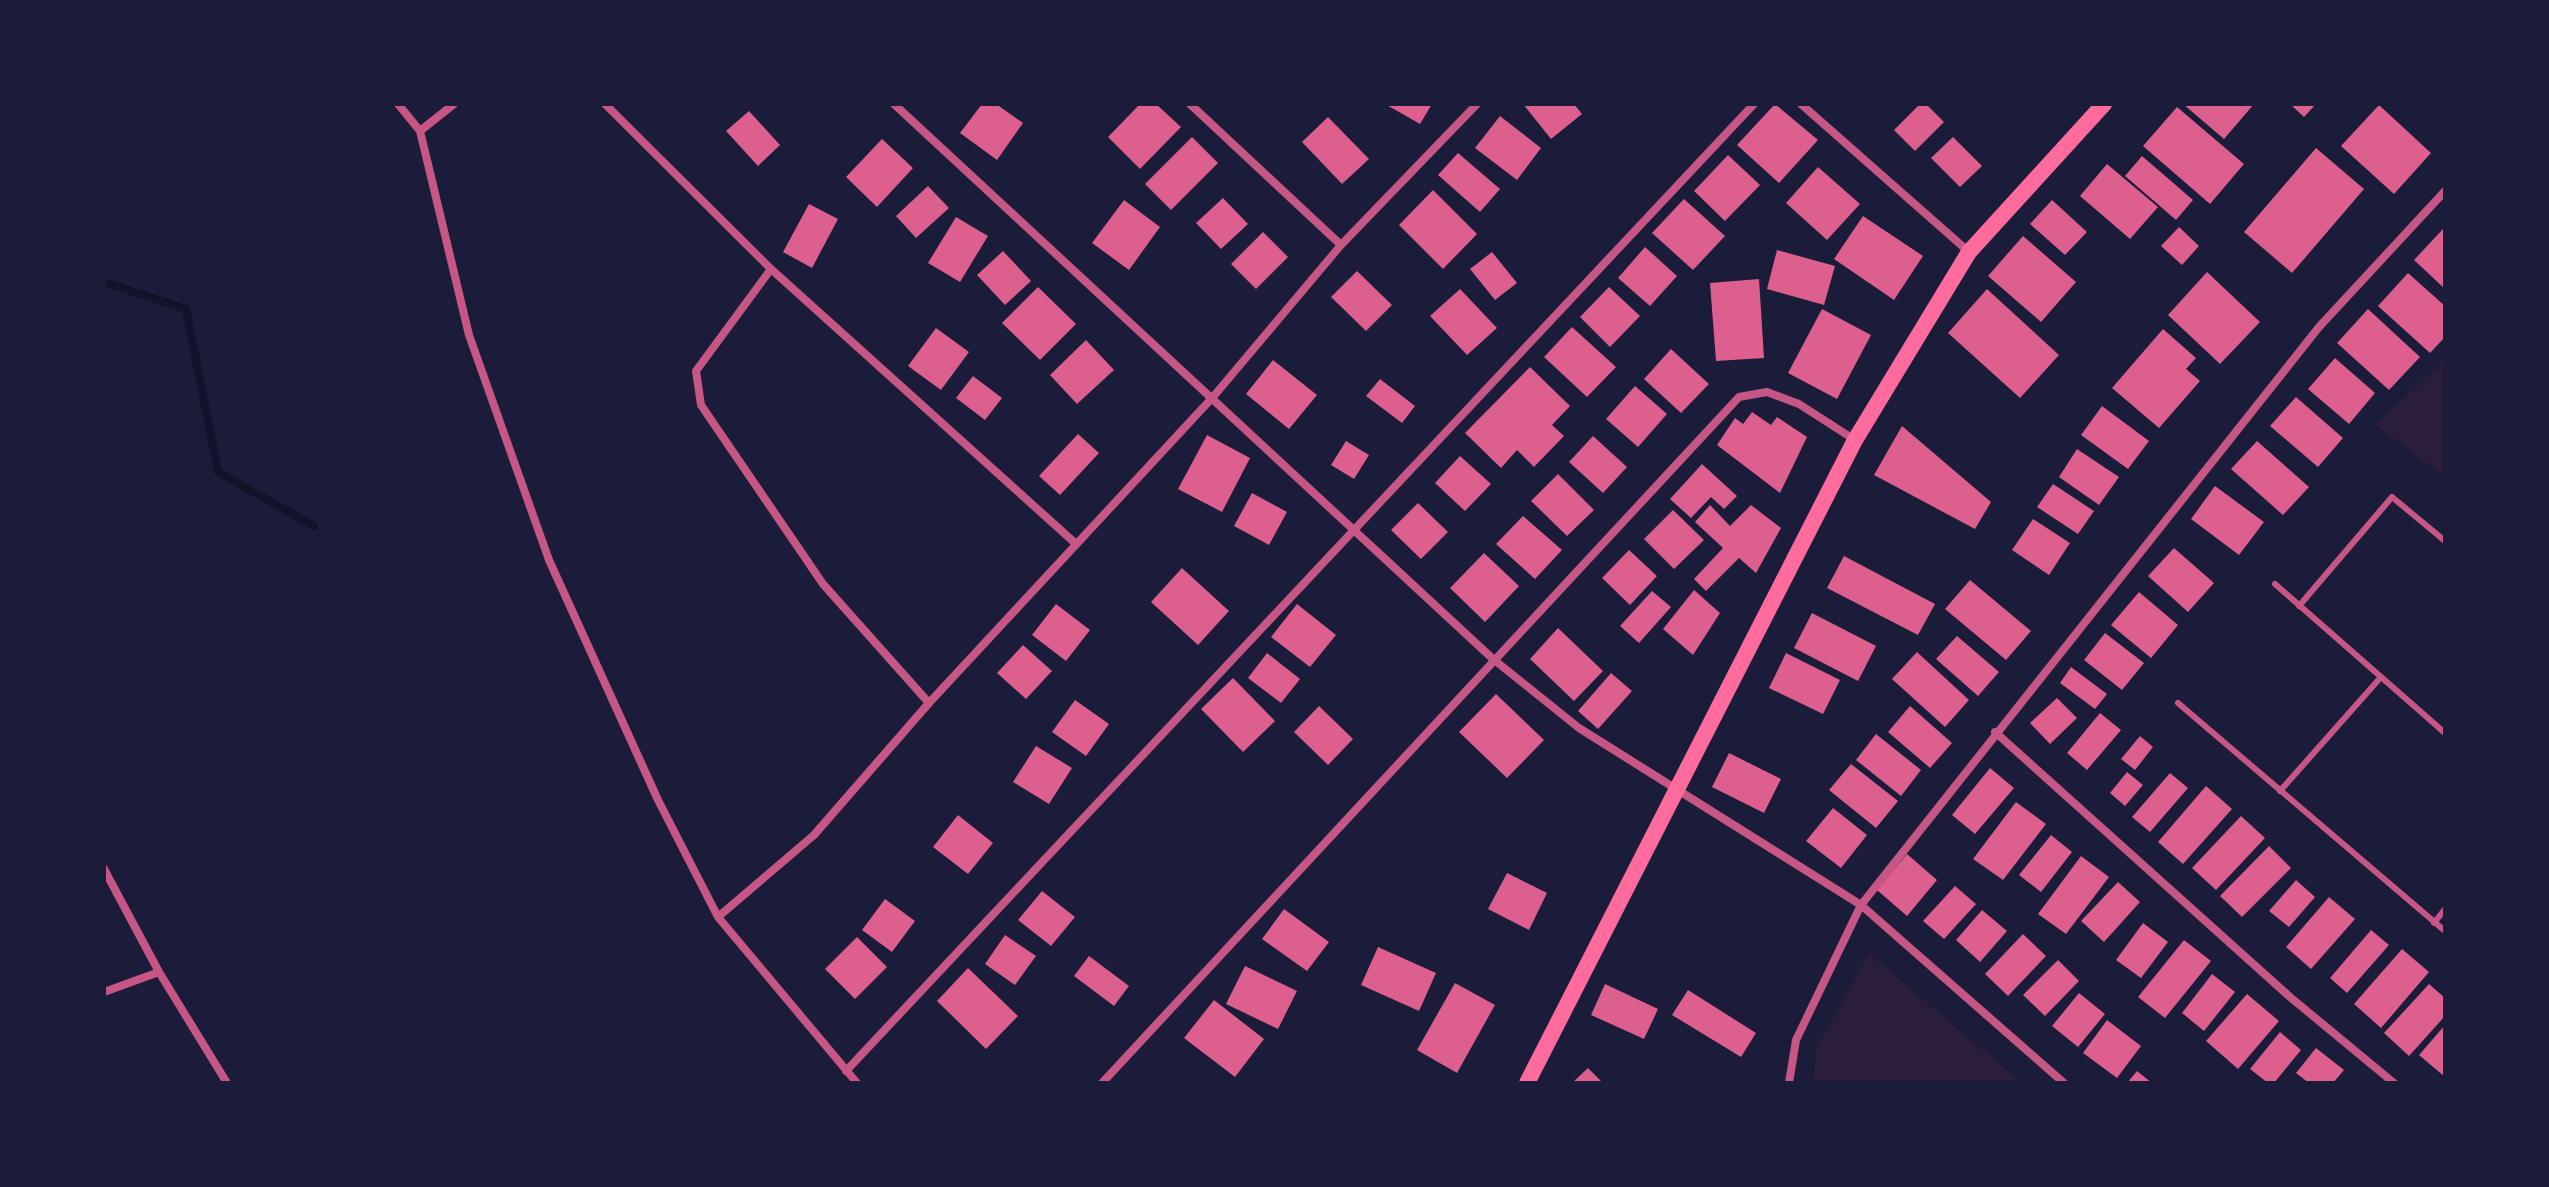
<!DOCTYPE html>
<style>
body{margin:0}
#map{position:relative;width:2549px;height:1187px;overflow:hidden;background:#1b1b3a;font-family:"Titillium Web",sans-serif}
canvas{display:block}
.frame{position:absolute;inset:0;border:106px solid #1b1b3a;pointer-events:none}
</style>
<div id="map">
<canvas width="2549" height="1187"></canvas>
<div class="frame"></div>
</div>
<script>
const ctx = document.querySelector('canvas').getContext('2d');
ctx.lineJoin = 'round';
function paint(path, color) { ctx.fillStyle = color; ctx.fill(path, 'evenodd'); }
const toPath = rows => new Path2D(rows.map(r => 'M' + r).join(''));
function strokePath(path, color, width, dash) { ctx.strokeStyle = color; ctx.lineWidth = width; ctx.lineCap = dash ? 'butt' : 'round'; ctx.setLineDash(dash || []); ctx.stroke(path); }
const green = toPath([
 [2445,360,2445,476,2376,425],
 [1869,954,2022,1083,1813,1083,1817,1047]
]);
const stream = toPath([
 [104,282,186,309,218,472,314,526]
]);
const building = toPath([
 [982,104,996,104,1023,123,997,160,960,133],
 [1140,104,1156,104,1181,127,1140,169,1108,137],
 [1385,104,1432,104,1420,124],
 [1523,104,1574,104,1582,114,1551,139],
 [1775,104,1818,140,1779,183,1737,145],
 [1920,104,1926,104,1944,122,1915,151,1894,130],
 [2183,104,2254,104,2224,139],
 [2290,104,2316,104,2304,117],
 [2379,105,2431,153,2394,194,2341,146],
 [2177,107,2244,164,2210,204,2143,146],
 [749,111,780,145,758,166,726,131],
 [1500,116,1541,148,1517,180,1475,148],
 [1328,117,1369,159,1342,184,1302,142],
 [1192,137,1218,163,1171,210,1145,184],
 [1953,137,1982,166,1960,187,1931,158],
 [882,139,913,168,877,207,846,177],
 [2316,148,2364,189,2292,273,2244,232],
 [1458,153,1500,189,1480,212,1438,175],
 [1728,155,1760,185,1725,221,1694,191],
 [2142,156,2193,200,2176,220,2125,176],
 [2107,164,2158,207,2130,239,2080,196],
 [1818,167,1860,204,1827,240,1786,203],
 [928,186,949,208,916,238,896,216],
 [1433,190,1477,234,1443,269,1399,225],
 [1223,198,1248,224,1221,249,1196,223],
 [1684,199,1725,236,1693,270,1652,233],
 [1124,200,1160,227,1129,270,1092,243],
 [2052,200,2087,232,2065,255,2030,224],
 [809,204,838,219,812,268,783,252],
 [1863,216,1923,256,1894,300,1834,259],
 [956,217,988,236,960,282,928,263],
 [2179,227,2199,246,2182,265,2161,246],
 [2443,229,2445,231,2445,289,2414,260],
 [1263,232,1288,257,1256,289,1231,264],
 [2023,236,2076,282,2041,322,1988,276],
 [1645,247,1677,276,1650,306,1618,278],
 [1777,250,1835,266,1824,305,1767,289],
 [1003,251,1031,281,1005,305,977,275],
 [1492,252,1517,283,1495,300,1470,269],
 [1357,271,1392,305,1366,331,1331,297],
 [2207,272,2260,322,2220,364,2168,315],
 [2408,273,2445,306,2445,337,2430,353,2378,306],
 [1759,279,1764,358,1716,361,1710,283],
 [1038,287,1076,324,1040,360,1002,323],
 [1609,287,1640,316,1610,347,1580,317],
 [1460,289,1497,328,1467,355,1430,316],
 [1987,289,2059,355,2020,398,1948,333],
 [1822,309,1871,335,1837,399,1788,373],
 [2368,309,2420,357,2389,390,2337,343],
 [1572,327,1616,367,1587,397,1544,357],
 [936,328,969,352,941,390,908,366],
 [2163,329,2196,358,2186,369,2200,381,2159,428,2112,388],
 [1086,340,1114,370,1077,404,1050,375],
 [1671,349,1709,384,1681,413,1644,379],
 [2335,358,2375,393,2349,424,2308,389],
 [1273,360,1317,395,1289,429,1246,394],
 [1530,367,1570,406,1552,425,1564,436,1534,467,1517,450,1501,468,1465,433],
 [973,376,1002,398,985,420,956,398],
 [1380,379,1415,406,1402,423,1366,396],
 [1635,386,1667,414,1638,447,1606,419],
 [2296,397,2343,438,2318,467,2270,426],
 [2102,406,2149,441,2128,469,2081,435],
 [1752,412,1771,425,1777,417,1807,437,1780,493,1717,445,1735,418,1743,424],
 [1902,426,1991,502,1975,529,1874,475],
 [1078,434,1099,453,1060,495,1039,476],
 [1207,435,1250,458,1222,512,1178,489],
 [1593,436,1627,467,1603,493,1569,462],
 [1346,441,1369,455,1354,479,1331,465],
 [2257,441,2309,487,2283,515,2231,469],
 [2077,449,2119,477,2099,505,2059,477],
 [1460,456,1491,484,1465,511,1435,483],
 [1702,464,1737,496,1724,509,1711,497,1691,518,1670,499],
 [1558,474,1594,510,1567,536,1531,501],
 [2053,484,2094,511,2078,534,2037,507],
 [2215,486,2264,522,2239,555,2191,519],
 [1252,493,1287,512,1269,545,1234,526],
 [1418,503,1448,532,1421,559,1391,530],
 [1710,505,1730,526,1751,505,1781,528,1756,573,1739,558,1706,591,1694,579,1723,548,1695,522],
 [1673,510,1704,540,1674,569,1644,539],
 [1523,516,1562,550,1535,579,1496,544],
 [2033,519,2070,543,2049,575,2012,550],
 [2174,548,2214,583,2188,612,2148,576],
 [1629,550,1657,576,1630,605,1602,578],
 [1484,553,1519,586,1485,622,1450,588],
 [1844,556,1935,604,1918,635,1827,588],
 [1182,568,1229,611,1198,645,1151,602],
 [1970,580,2031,631,2006,660,1945,609],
 [1694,590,1720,613,1693,655,1663,629],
 [1652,591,1671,607,1639,643,1620,626],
 [2139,592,2178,625,2151,658,2111,625],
 [1056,604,1090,630,1066,661,1032,635],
 [1297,604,1336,635,1310,667,1271,637],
 [1812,613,1876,646,1858,681,1794,648],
 [1558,628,1603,671,1574,701,1530,659],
 [2105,633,2144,663,2122,690,2084,660],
 [1957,636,1999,672,1978,696,1936,659],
 [1023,645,1052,671,1026,699,997,673],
 [1917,652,1969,700,1945,727,1892,679],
 [1267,653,1300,679,1281,703,1248,678],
 [1786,653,1840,680,1823,714,1769,688],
 [2071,667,2107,694,2095,709,2060,683],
 [1611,673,1632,691,1598,729,1578,711],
 [1233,678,1275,721,1243,752,1201,709],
 [1496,694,1544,740,1507,778,1459,732],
 [2057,698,2077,718,2050,744,2030,723],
 [1075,700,1109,724,1086,756,1052,732],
 [1319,706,1353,739,1328,765,1294,732],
 [1910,706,1952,743,1930,768,1888,732],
 [2100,713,2121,730,2087,770,2067,753],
 [1876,734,1921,770,1901,796,1856,760],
 [2140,736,2153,747,2135,770,2121,759],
 [1036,746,1072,768,1049,804,1013,782],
 [1729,753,1781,779,1764,813,1712,787],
 [1851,764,1898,801,1876,828,1829,790],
 [1990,768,2014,788,1975,834,1952,815],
 [2127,772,2143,785,2125,806,2110,793],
 [2170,773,2188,788,2150,832,2132,817],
 [2206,786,2232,809,2183,864,2158,842],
 [2016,802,2046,824,2003,880,1973,859],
 [1833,808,1867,835,1841,868,1806,841],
 [958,815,993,843,968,874,933,847],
 [2241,816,2265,838,2216,890,2192,868],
 [2051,835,2072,852,2041,892,2019,875],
 [2269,846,2291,868,2242,917,2220,896],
 [1907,854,1937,880,1907,916,1877,890],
 [2081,856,2109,877,2066,934,2038,914],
 [1507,873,1547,893,1529,930,1488,909],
 [2296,880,2315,897,2289,927,2269,911],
 [2118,882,2140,902,2104,942,2081,921],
 [1955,886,1976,904,1944,939,1923,921],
 [1042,891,1075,917,1051,946,1018,920],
 [2329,897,2355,919,2311,969,2286,947],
 [885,899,915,921,892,952,862,930],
 [1284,909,1329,942,1307,971,1262,939],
 [1982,910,2007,931,1980,962,1956,940],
 [2143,923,2168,942,2141,978,2116,960],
 [2371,930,2389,945,2347,993,2330,978],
 [2023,934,2046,956,2008,996,1985,974],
 [1005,935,1036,956,1015,985,985,964],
 [857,937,887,967,855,999,825,969],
 [2184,940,2211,961,2165,1018,2138,997],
 [1378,947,1436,973,1419,1011,1361,985],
 [2402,949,2429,972,2381,1028,2354,1004],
 [1089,956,1129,986,1114,1006,1074,976],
 [2058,960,2079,981,2045,1016,2023,995],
 [1245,966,1297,991,1278,1029,1226,1004],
 [968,968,1018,1016,986,1049,937,1001],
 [2212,974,2235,992,2204,1031,2182,1013],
 [1455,983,1495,1005,1457,1073,1417,1050],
 [1605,984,1658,1009,1644,1039,1591,1015],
 [2429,984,2445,998,2445,1016,2409,1056,2384,1033],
 [1688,990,1756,1033,1741,1057,1672,1015],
 [2079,993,2105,1014,2078,1047,2052,1026],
 [2247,994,2279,1021,2238,1069,2206,1041],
 [1214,1000,1264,1039,1235,1077,1184,1038],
 [2107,1020,2141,1046,2117,1078,2083,1053],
 [2445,1025,2445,1077,2419,1055],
 [2280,1032,2301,1050,2274,1083,2268,1083,2250,1069],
 [2316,1048,2344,1070,2333,1083,2309,1083,2296,1073],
 [1588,1068,1603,1083,1572,1083],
 [2137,1071,2152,1083,2127,1083]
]);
const service = toPath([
 [2275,584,2445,733],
 [2299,606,2392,497,2445,541],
 [2178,703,2445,931],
 [2280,791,2381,677],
 [2434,923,2445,909]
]);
const minor = toPath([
 [398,104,420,131,469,335,549,560,658,800,718,917,857,1083],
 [605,104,771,269,1075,543],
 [894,104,1493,659,1579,728,1861,905,2064,1083],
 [1190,104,1341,245],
 [1801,104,1969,252],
 [420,131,454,104],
 [771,269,696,371,701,405,823,584,929,703],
 [1995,732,2290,997,2394,1083],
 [104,869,159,972,227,1083],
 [718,917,814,835,929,703,1213,397,1341,245,1477,104],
 [104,992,159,972],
 [846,1071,1754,104],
 [1102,1083,1739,397,1767,392,1799,404,1855,440],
 [1789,1083,1796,1040,1861,905,2319,327,2445,191]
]);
const secondary = toPath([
 [1527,1083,1855,440,1969,252,2104,104]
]);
paint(green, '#2a1e3b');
strokePath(stream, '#12122b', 8);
paint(building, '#dd5f8e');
strokePath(service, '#c65784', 6);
strokePath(minor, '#c65784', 8);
strokePath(secondary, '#ff6b9d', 16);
</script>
